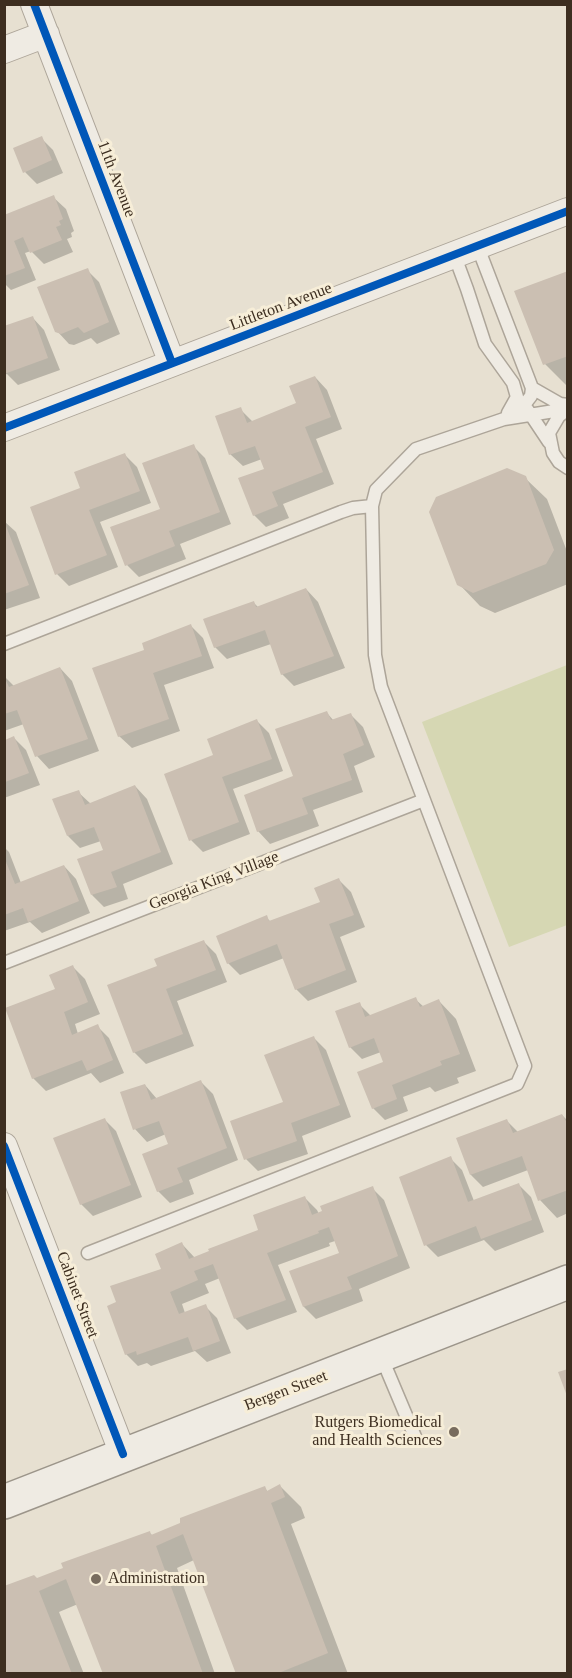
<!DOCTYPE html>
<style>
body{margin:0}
#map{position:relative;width:572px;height:1678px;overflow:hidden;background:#e7e0d1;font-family:Georgia,serif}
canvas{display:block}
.frame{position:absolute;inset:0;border:6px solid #3d2e20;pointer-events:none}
</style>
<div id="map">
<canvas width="572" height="1678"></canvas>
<div class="frame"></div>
</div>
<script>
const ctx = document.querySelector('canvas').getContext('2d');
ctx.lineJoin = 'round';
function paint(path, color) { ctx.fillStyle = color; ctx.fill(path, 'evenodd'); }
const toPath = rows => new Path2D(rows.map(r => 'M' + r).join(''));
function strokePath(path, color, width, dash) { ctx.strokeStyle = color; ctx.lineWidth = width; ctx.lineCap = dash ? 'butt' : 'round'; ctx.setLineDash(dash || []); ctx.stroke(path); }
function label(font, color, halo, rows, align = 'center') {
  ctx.font = font + ' Georgia,serif'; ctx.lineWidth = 6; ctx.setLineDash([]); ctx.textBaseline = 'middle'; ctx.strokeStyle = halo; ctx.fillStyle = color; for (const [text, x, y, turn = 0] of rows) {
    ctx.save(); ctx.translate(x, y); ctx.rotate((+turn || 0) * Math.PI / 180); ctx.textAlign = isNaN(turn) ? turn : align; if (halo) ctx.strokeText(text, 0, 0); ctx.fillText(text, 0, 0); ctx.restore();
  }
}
const green = toPath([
 [567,665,567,925,509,947,422,722]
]);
const shadow = toPath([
 [41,138,53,150,63,173,37,184,25,172],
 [53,197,66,209,74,231,71,233,72,237,67,239,73,252,44,264,31,251,25,253,36,280,11,290,4,283,4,217],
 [87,270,99,282,120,334,97,344,91,338,74,345,69,344,57,331],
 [568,272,568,387,545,364],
 [32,317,44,330,60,370,18,385,7,374,4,375,4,328],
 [315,377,327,390,342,429,316,439,334,484,283,504,289,518,266,527,254,515,266,469,262,459,243,466,230,454,240,409,253,422,298,404],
 [193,446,205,458,231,524,180,544,186,559,139,577,127,565,162,510],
 [125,455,137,467,151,503,100,522,118,567,69,586,57,574,82,488],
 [525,478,547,499,568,554,568,584,495,613,480,606,459,584],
 [4,521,16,532,40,598,4,610],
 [306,589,318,602,345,668,294,686,282,674,271,644,227,659,215,647,254,603,259,608],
 [191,626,203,638,214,668,164,685,180,731,132,748,119,736,146,651],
 [60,668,72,681,99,751,49,769,37,756,24,724,4,731,4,676,14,686],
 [327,713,334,721,351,715,363,727,375,757,354,766,363,792,313,810,319,826,270,844,258,831,295,777],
 [257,721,269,733,283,771,233,789,250,834,203,852,191,840,215,755],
 [14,738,26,750,40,785,4,798,4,741],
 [135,786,147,799,173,864,123,884,128,899,104,907,92,895,105,851,101,841,80,848,68,836,78,792,91,804],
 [4,847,9,852,21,883,64,866,76,879,90,913,42,933,30,922,4,931],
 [339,880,351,892,365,927,340,937,357,982,308,1001,296,989,284,958,240,975,228,963,266,917,271,922,322,903],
 [204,942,216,954,227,982,177,1001,194,1046,146,1064,134,1052,159,967],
 [73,967,85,979,100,1014,75,1024,78,1034,97,1026,109,1038,124,1073,100,1083,91,1073,46,1091,33,1078,57,990],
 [415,999,424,1007,439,1001,456,1019,476,1071,457,1078,459,1083,435,1092,430,1087,403,1097,408,1111,385,1120,373,1108,385,1063,381,1052,362,1059,350,1047,359,1004,371,1016],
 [314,1038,326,1050,351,1117,302,1136,308,1154,258,1171,246,1159,285,1102],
 [201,1082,213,1094,238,1160,189,1180,194,1194,170,1203,158,1191,170,1145,166,1134,147,1142,135,1129,145,1085,157,1099],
 [562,1115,568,1121,568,1213,557,1218,540,1200,528,1170,483,1187,471,1175,458,1139,506,1120,518,1132],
 [104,1119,116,1131,142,1197,93,1216,81,1204],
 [450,1158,462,1170,474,1201,518,1184,531,1197,544,1232,495,1251,484,1240,438,1257,426,1245],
 [372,1188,384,1200,410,1268,359,1289,363,1301,316,1319,304,1307,291,1272,340,1254,335,1241,329,1243,330,1246,278,1265,297,1312,247,1330,235,1318,220,1278,205,1284,209,1293,182,1304,185,1313,205,1306,217,1318,231,1353,207,1362,195,1351,151,1366,147,1363,138,1366,126,1354,118,1303,163,1270,182,1244,195,1258,260,1230,305,1198,317,1210,319,1214],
 [280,1486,301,1507,305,1518,291,1524,348,1674,237,1674,194,1560,177,1568,215,1674,105,1674,78,1604,59,1612,84,1674,4,1674,37,1580,149,1532,153,1536,264,1487,268,1492]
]);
const building = toPath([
 [42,136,52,160,23,173,13,148],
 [54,195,63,219,59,221,61,225,56,227,62,240,30,253,23,237,14,241,25,268,4,276,4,215],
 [88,268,109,322,84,333,78,327,61,334,55,332,37,287],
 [568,271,568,356,543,365,514,291],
 [33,316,48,358,4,374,4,326],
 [315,376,331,417,305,427,323,472,272,492,278,506,253,516,238,478,264,469,255,446,229,455,215,416,241,407,247,423,296,403,289,386],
 [194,444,220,512,169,531,175,546,125,566,110,527,160,509,142,463],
 [125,453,140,491,89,510,107,555,55,575,30,507,80,488,74,472],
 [507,468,526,476,554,550,546,564,473,593,457,585,429,512,436,497],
 [4,521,29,585,4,594],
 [306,588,334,656,281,675,265,630,214,648,203,619,254,601,256,607],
 [191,624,202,656,153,673,169,719,118,737,92,668,144,650,142,643],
 [60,667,88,739,35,757,17,710,4,714,4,677,9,687],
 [327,711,331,720,351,713,364,745,343,754,352,780,302,798,308,814,257,832,244,795,293,776,275,729],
 [257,719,272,759,222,777,239,822,189,841,164,774,213,755,207,739],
 [14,736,29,773,5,782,5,740],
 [135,785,161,852,111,872,117,887,91,895,77,859,103,850,94,827,67,836,52,799,79,790,85,805],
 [4,857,15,884,64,865,79,901,28,922,23,908,4,915],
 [339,878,354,915,329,924,346,970,295,990,277,944,227,964,216,936,267,915,269,921,320,902,314,888],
 [204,940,216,970,166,989,183,1034,133,1053,107,985,157,966,154,959],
 [73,965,88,1002,64,1012,72,1035,98,1024,113,1060,87,1071,82,1060,32,1079,5,1008,55,989,49,975],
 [416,997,420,1007,439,999,460,1054,440,1061,442,1065,392,1085,397,1099,372,1109,357,1072,383,1062,374,1038,349,1048,335,1011,360,1002,365,1017],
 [314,1036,340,1105,291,1123,297,1141,244,1160,230,1121,283,1102,264,1055],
 [201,1080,227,1148,177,1168,183,1182,157,1192,142,1154,168,1144,159,1121,133,1130,120,1092,145,1084,151,1100],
 [562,1114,568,1125,568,1190,538,1201,522,1156,470,1175,456,1138,507,1119,513,1133],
 [105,1118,131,1185,80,1205,53,1138],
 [451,1156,468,1202,519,1183,532,1220,481,1239,476,1226,424,1246,399,1177],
 [373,1186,398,1256,347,1277,352,1289,303,1307,289,1271,339,1253,329,1227,318,1231,319,1233,267,1253,286,1300,234,1319,213,1264,194,1271,198,1280,170,1292,179,1314,206,1304,220,1341,193,1351,188,1337,137,1355,136,1351,125,1355,107,1306,116,1302,110,1286,161,1269,155,1254,182,1242,189,1259,209,1251,208,1249,258,1230,253,1215,305,1196,312,1215,322,1211,320,1206],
 [568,1369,568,1396,567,1396,558,1372],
 [280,1484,285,1497,271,1503,328,1653,276,1674,236,1674,183,1534,156,1546,203,1674,103,1674,66,1579,39,1591,72,1674,4,1674,4,1586,34,1575,37,1578,63,1568,61,1563,150,1531,151,1535,180,1523,180,1518,265,1486,267,1491]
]);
const service = toPath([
 [477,245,532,388,531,396,524,405,507,416],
 [454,254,467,289,485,344,513,383,517,397,508,413],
 [532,388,560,404,568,405],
 [527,409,549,442],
 [568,409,559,416,549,433,553,453,559,462,568,468],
 [4,644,341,512,353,508,372,506],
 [4,963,424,800],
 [88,1253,517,1084,525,1066,381,687,375,655,372,506,376,490,416,449,504,419,567,409],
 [381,1356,416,1439]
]);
const minor = toPath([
 [34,4,172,363],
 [4,50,46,34],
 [4,428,568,211],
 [4,1146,123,1454]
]);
const secondary = toPath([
 [4,1502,568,1282]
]);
const cycleway = toPath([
 [34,4,172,363],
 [4,428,568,211],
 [4,1146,123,1454]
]);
const markers = [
 [454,1432,6,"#786c5e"],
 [96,1579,6,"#786c5e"]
];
const streetNames = [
 ["11th Avenue",116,179,69],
 ["Littleton Avenue",281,307,-21],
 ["Georgia King Village",214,881,-21],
 ["Cabinet Street",77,1295,69],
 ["Bergen Street",286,1391,-21]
];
const poiNames = [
 ["Rutgers Biomedical",442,1423],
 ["and Health Sciences",442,1441],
 ["Administration",108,1579,"left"]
];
paint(green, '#d6d7b3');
paint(shadow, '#0003');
paint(building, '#cbbfb2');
strokePath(service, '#ada599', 15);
strokePath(minor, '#ada599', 28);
strokePath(secondary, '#9c958a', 36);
strokePath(service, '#efebe3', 12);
strokePath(minor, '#efebe3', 26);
strokePath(secondary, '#efebe3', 33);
strokePath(cycleway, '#0057b8', 8);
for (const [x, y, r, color] of markers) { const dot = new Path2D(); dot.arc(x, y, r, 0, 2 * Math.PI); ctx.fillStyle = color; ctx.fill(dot); strokePath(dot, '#f7eed8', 2); }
label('16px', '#3d2e20', '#f7eed8', streetNames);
label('16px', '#3d2e20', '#f7eed8', poiNames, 'right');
</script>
